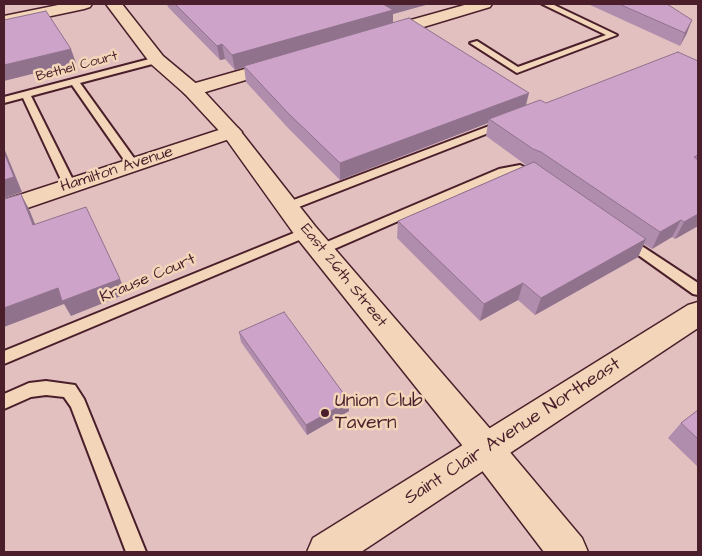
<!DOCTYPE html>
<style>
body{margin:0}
#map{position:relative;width:702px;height:556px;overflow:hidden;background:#ebccbc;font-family:"Architects Daughter",sans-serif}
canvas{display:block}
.frame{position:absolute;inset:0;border:5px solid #4a1f2b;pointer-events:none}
</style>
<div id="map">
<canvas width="702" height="556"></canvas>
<div class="frame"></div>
</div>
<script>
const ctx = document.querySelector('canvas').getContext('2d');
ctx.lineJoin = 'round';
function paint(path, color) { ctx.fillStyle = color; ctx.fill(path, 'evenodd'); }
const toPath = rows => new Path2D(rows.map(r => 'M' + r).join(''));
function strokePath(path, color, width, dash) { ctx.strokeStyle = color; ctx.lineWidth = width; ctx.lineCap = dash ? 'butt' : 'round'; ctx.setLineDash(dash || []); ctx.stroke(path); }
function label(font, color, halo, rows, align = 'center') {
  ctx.font = font + ' "Architects Daughter",sans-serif'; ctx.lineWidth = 5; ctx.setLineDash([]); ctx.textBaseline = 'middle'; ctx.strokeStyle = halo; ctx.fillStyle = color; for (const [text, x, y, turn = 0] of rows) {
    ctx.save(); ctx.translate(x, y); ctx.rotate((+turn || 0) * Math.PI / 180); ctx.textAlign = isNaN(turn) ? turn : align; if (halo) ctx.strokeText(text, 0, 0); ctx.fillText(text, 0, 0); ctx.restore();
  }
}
const built = toPath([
 [4,4,698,4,698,552,4,552]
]);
const service = toPath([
 [542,4,552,4,617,35,517,73,470,43,477,41,518,67,606,35,542,4],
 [157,57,162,60,160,62,80,83,139,165,137,167,129,167,72,85,31,96,76,186,74,189,70,190,64,186,23,98,4,103,4,97,157,57],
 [505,120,509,121,510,123,509,125,291,210,283,210,281,207,283,204,505,120],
 [520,165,540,175,534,179,518,172,506,174,325,253,320,255,315,253,313,250,315,247,499,169,520,165],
 [306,228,311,229,312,232,311,235,4,364,4,351,306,228],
 [625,235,698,283,698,295,693,294,620,242,619,239,620,236,625,235],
 [46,381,75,385,84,399,146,552,126,552,71,407,64,397,46,395,31,397,4,409,4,394,29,383,46,381]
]);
const minor = toPath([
 [468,4,492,4,490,7,387,38,375,38,373,34,375,30,468,4],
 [280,59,286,60,289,64,286,68,192,96,185,94,182,90,185,86,280,59],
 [231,126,238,128,242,132,238,136,4,216,4,200,231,126]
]);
const tertiary = toPath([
 [63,4,92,4,90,7,84,9,4,26,4,16,63,4],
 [106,4,122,4,163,56,199,86,238,128,315,226,498,438,582,538,588,552,544,552,474,460,297,238,224,136,185,94,151,64,106,4]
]);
const secondary = toPath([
 [698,302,698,328,361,552,307,552,313,538,688,305,698,302]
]);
const wall = toPath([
 [167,4,429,4,393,14,393,23,526,105,546,103,698,61,698,226,675,239,672,237,652,249,644,244,638,257,535,315,518,300,480,321,397,238,398,221,526,165,486,136,488,123,340,180,289,129,246,82,244,67,235,70,225,59,220,60,168,7],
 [588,4,667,4,687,33,680,46],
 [239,332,349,411,307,435,241,342],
 [698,410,698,467,668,438,681,423]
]);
const shadedWall = toPath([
 [382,4,429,4,393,14,393,24,235,70,232,55],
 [692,20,687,33,680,46,685,33],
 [222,44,225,59,220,60,217,46],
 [71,49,76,63,4,81,4,65],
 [529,93,525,109,489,119,488,123,340,180,340,163],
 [4,148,22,192,4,198],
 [21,194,29,209,42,241,33,225],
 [698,214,698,226,675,239,684,222],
 [681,220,672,237,652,249,660,232],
 [646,239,638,257,535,315,541,298],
 [120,279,126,294,71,316,64,304,4,327,4,308,58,288],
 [523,283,518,300,480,321,484,304],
 [349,401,349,411,307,435,306,425]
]);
const building = toPath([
 [175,4,383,4,393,10,232,55,222,44,217,46,175,4],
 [619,4,667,4,692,20,685,33,619,4],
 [46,11,71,49,4,65,4,20,46,11],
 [409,18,529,93,340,163,288,113,244,66,409,18],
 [678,52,698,61,698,155,694,157,698,160,698,214,684,222,681,220,660,232,541,152,533,149,489,119,540,100,546,103,678,52],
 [4,152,14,177,4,180,4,152],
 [534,162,646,239,541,298,523,283,484,304,398,221,534,162],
 [21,194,33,225,86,207,120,279,62,301,58,288,4,308,4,199,21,194],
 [284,312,349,401,306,425,239,332,284,312],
 [698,410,698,439,681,423,698,410]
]);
const markers = [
 [325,413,5,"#4a1f2b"]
];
const farStreetnames = [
 ["Bethel Court",77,67,-15]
];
const streetNames = [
 ["Hamilton Avenue",117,170,-18],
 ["East 26th Street",343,276,51],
 ["Krause Court",148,279,-23]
];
const nearPoinames = [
 ["Union Club",335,402],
 ["Tavern",335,424]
];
const nearStreetnames = [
 ["Saint Clair Avenue Northeast",513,432,-33]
];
paint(built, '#e2c0c0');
strokePath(service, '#4a1f2b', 4);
strokePath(minor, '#4a1f2b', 3);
strokePath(tertiary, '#4a1f2b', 3);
strokePath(secondary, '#4a1f2b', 3);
paint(service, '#f3d6b9');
paint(minor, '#f3d6b9');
paint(tertiary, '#f3d6b9');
paint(secondary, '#f3d6b9');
paint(wall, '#b08cad');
paint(shadedWall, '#90728d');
paint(building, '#cda3c9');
strokePath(building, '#90728d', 1);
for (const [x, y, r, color] of markers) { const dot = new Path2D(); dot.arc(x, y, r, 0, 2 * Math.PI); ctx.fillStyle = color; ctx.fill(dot); strokePath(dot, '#f3d6b9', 2); }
label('14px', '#4a1f2b', '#f3d6b9', farStreetnames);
label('16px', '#4a1f2b', '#f3d6b9', streetNames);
label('19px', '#4a1f2b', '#f3d6b9', nearPoinames, 'left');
label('19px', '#4a1f2b', '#f3d6b9', nearStreetnames);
</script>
